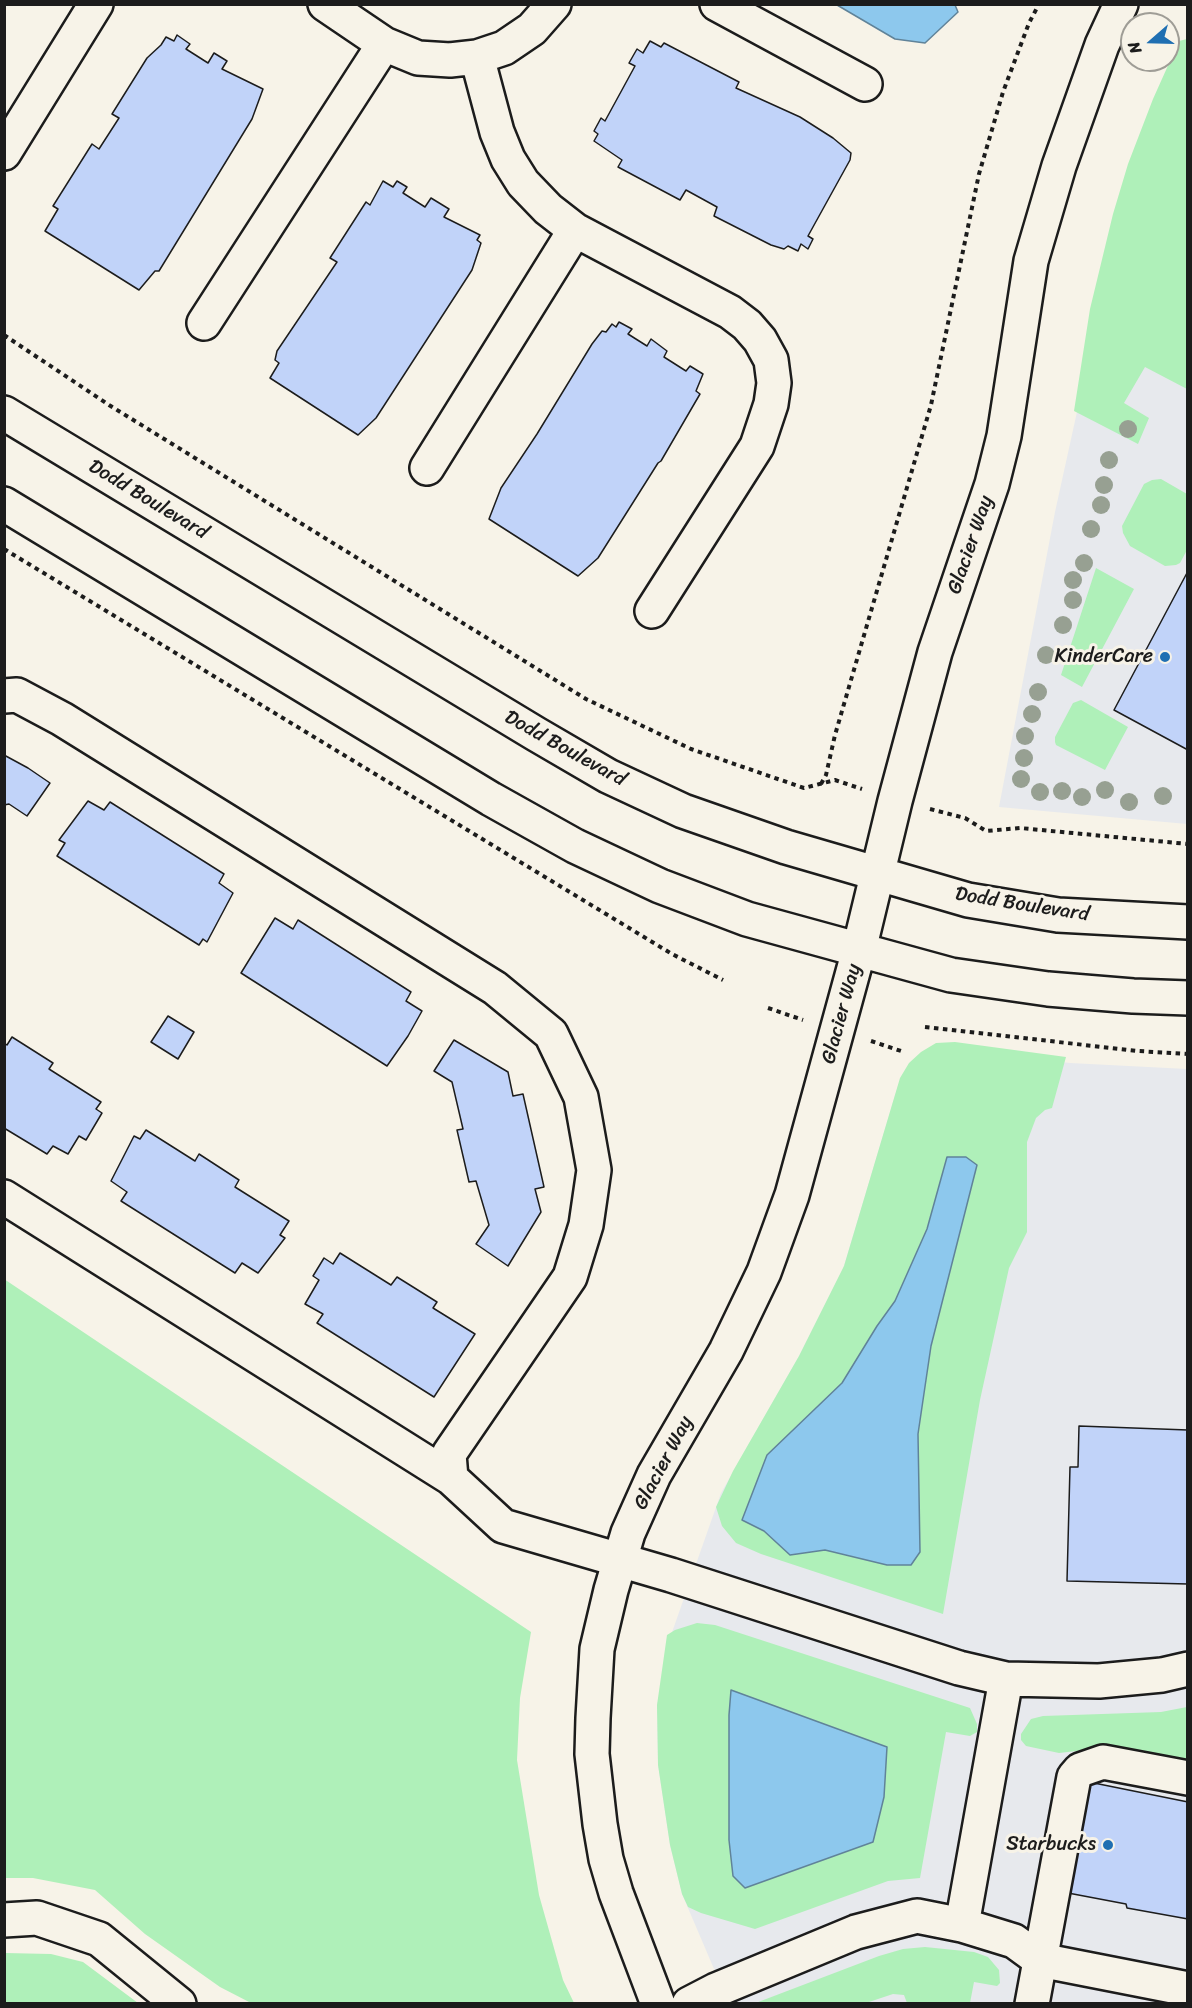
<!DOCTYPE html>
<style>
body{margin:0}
#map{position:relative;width:1192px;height:2008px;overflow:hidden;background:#f7f3e8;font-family:Sriracha,sans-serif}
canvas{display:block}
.frame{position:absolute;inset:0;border:6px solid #1c1c1c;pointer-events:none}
.north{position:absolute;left:1120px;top:12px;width:60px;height:60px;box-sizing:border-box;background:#f7f3e8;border:2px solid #9f9d96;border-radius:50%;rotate:250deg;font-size:16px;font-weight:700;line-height:24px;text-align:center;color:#1c1c1c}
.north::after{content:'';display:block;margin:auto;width:21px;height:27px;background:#1f6fb2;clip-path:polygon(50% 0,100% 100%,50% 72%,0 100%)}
</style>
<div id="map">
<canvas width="1192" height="2008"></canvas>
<div class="frame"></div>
<div class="north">N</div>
</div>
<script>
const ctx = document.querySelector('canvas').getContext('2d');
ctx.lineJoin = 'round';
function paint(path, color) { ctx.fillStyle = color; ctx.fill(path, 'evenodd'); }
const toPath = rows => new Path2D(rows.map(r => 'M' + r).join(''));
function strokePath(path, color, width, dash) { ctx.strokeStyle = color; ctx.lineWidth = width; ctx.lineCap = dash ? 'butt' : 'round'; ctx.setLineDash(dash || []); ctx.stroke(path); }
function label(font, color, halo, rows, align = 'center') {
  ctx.font = font + ' Sriracha,sans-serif'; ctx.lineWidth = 6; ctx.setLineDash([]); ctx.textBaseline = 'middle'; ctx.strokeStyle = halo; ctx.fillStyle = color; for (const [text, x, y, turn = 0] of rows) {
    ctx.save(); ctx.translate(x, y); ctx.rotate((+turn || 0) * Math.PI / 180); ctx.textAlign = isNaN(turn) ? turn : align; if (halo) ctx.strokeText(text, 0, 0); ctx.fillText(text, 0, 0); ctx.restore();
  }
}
const built = toPath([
 [1187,50,1187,824,999,807,1055,512,1084,380],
 [948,1049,1070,1063,1187,1069,1187,2003,729,2004,682,1894,670,1845,658,1765,657,1706,670,1638,721,1493,799,1356,843,1269,897,1089]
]);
const green = toPath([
 [1187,39,1187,389,1145,367,1124,403,1149,418,1138,444,1074,411,1090,309,1113,214,1128,164,1153,99,1179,41],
 [1161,479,1187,494,1187,550,1180,563,1176,565,1165,566,1130,546,1123,533,1122,526,1144,484,1152,480],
 [1096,568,1134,589,1082,687,1061,675],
 [1081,700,1128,727,1105,770,1056,745,1055,742,1055,737,1073,703],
 [955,1042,1066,1057,1052,1108,1045,1110,1036,1118,1027,1142,1027,1232,1009,1268,980,1400,943,1614,761,1554,736,1543,722,1526,716,1507,733,1471,799,1356,844,1266,900,1078,909,1063,921,1052,936,1043],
 [947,1157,977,1165,931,1346,918,1434,920,1552,911,1565,887,1565,825,1550,790,1555,764,1531,742,1520,767,1455,842,1383,877,1326,895,1301,927,1229],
 [4,1279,531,1632,520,1698,517,1760,539,1895,563,1980,574,2003,251,2003,220,1987,145,1934,95,1890,33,1878,5,1878],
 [697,1623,715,1625,970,1708,977,1724,977,1732,970,1736,946,1732,920,1878,888,1881,755,1929,701,1913,688,1907,682,1894,670,1845,658,1765,657,1705,667,1635,675,1630],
 [732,1691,884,1797,873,1842,859,1846,729,1840,729,1715],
 [1187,1707,1187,1765,1103,1748,1059,1753,1026,1746,1021,1740,1021,1734,1031,1719,1043,1716,1161,1712],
 [925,1947,974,1952,988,1957,999,1970,1000,1983,997,1986,974,1982,970,2003,907,2003,904,1995,893,1994,866,2003,753,2004,879,1956,903,1949],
 [5,1953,51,1954,83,1962,138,2003,5,2003]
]);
const water = toPath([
 [837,5,955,5,958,12,925,43,895,39,837,5],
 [947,1157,966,1157,977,1165,931,1346,918,1434,920,1552,911,1565,887,1565,825,1550,790,1555,764,1531,742,1520,767,1455,842,1383,877,1326,895,1301,927,1229,947,1157],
 [731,1690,887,1747,884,1797,873,1842,745,1888,733,1876,729,1840,729,1715,731,1690]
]);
const building = toPath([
 [177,35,190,44,186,49,208,63,214,53,227,61,222,69,263,89,252,119,159,271,155,271,139,290,45,231,58,209,53,206,92,144,99,149,119,118,112,114,147,58,161,45,166,37,174,41,177,35],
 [650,41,661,47,664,43,739,82,736,88,800,117,833,138,851,153,850,160,808,236,813,239,808,249,801,244,798,251,788,246,784,249,771,245,714,216,717,207,686,190,680,200,618,167,622,160,594,141,598,134,594,131,601,118,605,121,635,66,629,63,637,49,643,53,650,41],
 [383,181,393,187,397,181,407,187,403,193,425,207,431,198,449,209,444,217,480,235,477,240,481,243,472,270,376,418,358,435,270,378,279,363,275,360,277,351,337,262,330,258,366,202,370,205,383,181],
 [619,322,632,329,628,334,647,346,651,339,667,351,664,357,686,371,690,366,703,374,696,391,700,394,661,461,658,463,598,558,578,576,489,519,501,488,537,434,592,344,602,331,606,332,612,324,616,327,619,322],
 [1188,571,1188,750,1114,710,1188,571],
 [4,755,28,768,50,783,27,816,9,804,4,805,4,755],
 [88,801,104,810,110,802,224,874,219,883,233,893,207,942,203,939,199,945,57,856,65,843,59,840,88,801],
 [275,918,293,929,298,920,411,992,406,1001,422,1011,408,1036,387,1066,241,973,275,918],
 [168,1016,194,1032,178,1059,151,1042,168,1016],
 [12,1037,53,1063,49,1069,101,1102,96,1109,102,1113,86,1140,79,1136,68,1154,53,1146,47,1154,4,1128,4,1043,7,1045,12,1037],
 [454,1040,508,1072,513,1096,523,1094,544,1187,535,1189,541,1212,508,1266,476,1244,489,1225,476,1181,469,1182,457,1130,463,1129,452,1082,434,1071,454,1040],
 [146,1130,195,1161,199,1154,239,1180,235,1187,289,1221,280,1235,285,1238,258,1273,242,1263,235,1273,121,1201,127,1192,111,1181,134,1136,140,1139,146,1130],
 [340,1253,391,1285,397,1277,437,1302,433,1308,475,1334,434,1397,317,1323,323,1314,305,1304,319,1280,313,1276,324,1258,333,1264,340,1253],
 [1079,1426,1188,1430,1188,1584,1067,1581,1070,1467,1078,1467,1079,1426],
 [1089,1782,1188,1802,1188,1919,1127,1908,1126,1904,1068,1893,1089,1782]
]);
const path = toPath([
 [4,335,109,405,586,699,691,749,804,788,835,780,862,789],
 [4,549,672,954,723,980],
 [821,784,826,775,835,735,931,405,979,174,1003,92,1029,23,1039,4],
 [930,809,965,818,986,831,1020,828,1188,844],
 [768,1008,803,1020],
 [925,1027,1138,1051,1188,1054],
 [871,1041,901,1051]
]);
const minor = toPath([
 [325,4,384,44,418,58,450,60,477,57,504,48,532,29,554,4],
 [717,4,865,84],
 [477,57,497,132,508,159,523,183,548,209,575,230,730,312,747,325,760,340,771,360,774,383,771,404,757,446,652,611],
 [4,153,96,4],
 [204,323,384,44],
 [4,413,536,734,608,776,683,811,786,847,968,900,1058,915,1188,922],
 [427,468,575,230],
 [4,504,491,799,575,846,660,886,747,919,951,975,1048,989,1133,996,1188,998],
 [4,696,17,695,62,719,495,988,551,1034,581,1097,594,1170,586,1225,570,1277,449,1454,451,1478],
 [4,1197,451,1478,503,1526,671,1575,959,1668,1006,1679,1099,1681,1162,1675,1188,1669],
 [4,1920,37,1918,99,1939,179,2004],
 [962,1925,1006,1679],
 [658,2004,616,1893,606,1859,600,1824,592,1754,593,1718,597,1649,611,1590,628,1533,654,1475,726,1351,764,1272,792,1195,859,950,895,801,935,652,992,484,1004,436,1031,261,1059,166,1102,45,1121,4],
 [689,2004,716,1990,856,1932,917,1916,962,1925,1014,1941,1040,1960,1188,1989],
 [1032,2004,1074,1777,1080,1770,1103,1762,1188,1778]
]);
const trees = [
 [1128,429],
 [1109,460],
 [1104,485],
 [1101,505],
 [1091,529],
 [1084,563],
 [1073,580],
 [1073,600],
 [1063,625],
 [1046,655],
 [1038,692],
 [1032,714],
 [1025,736],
 [1024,758],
 [1021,779],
 [1105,790],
 [1062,791],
 [1040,792],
 [1163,796],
 [1082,797],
 [1129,802]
];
const markers = [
 [1165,657,6,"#1f6fb2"],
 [1108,1845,6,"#1f6fb2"]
];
const streetNames = [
 ["Dodd Boulevard",148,500,31],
 ["Glacier Way",971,545,-71],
 ["Dodd Boulevard",565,749,29],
 ["Dodd Boulevard",1022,905,9],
 ["Glacier Way",842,1014,-75],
 ["Glacier Way",664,1463,-62]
];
const poiNames = [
 ["KinderCare",1153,657],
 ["Starbucks",1096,1845]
];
paint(built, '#e7e9ed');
paint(green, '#aff0b9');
paint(water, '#8dc8ed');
strokePath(water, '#608399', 1.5);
paint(building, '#c1d3f9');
strokePath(building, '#1c1c1c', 1.5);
strokePath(minor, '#1c1c1c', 38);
strokePath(path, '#1c1c1c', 4, [4.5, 4.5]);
strokePath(minor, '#f7f3e8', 33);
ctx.fillStyle = '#97a092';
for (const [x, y] of trees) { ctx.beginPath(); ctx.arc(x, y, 9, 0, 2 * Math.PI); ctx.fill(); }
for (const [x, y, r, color] of markers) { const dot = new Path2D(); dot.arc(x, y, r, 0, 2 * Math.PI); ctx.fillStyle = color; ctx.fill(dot); strokePath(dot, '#f7f3e8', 2); }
label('20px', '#1c1c1c', '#f7f3e8', streetNames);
label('20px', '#1c1c1c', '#f7f3e8', poiNames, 'right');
</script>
